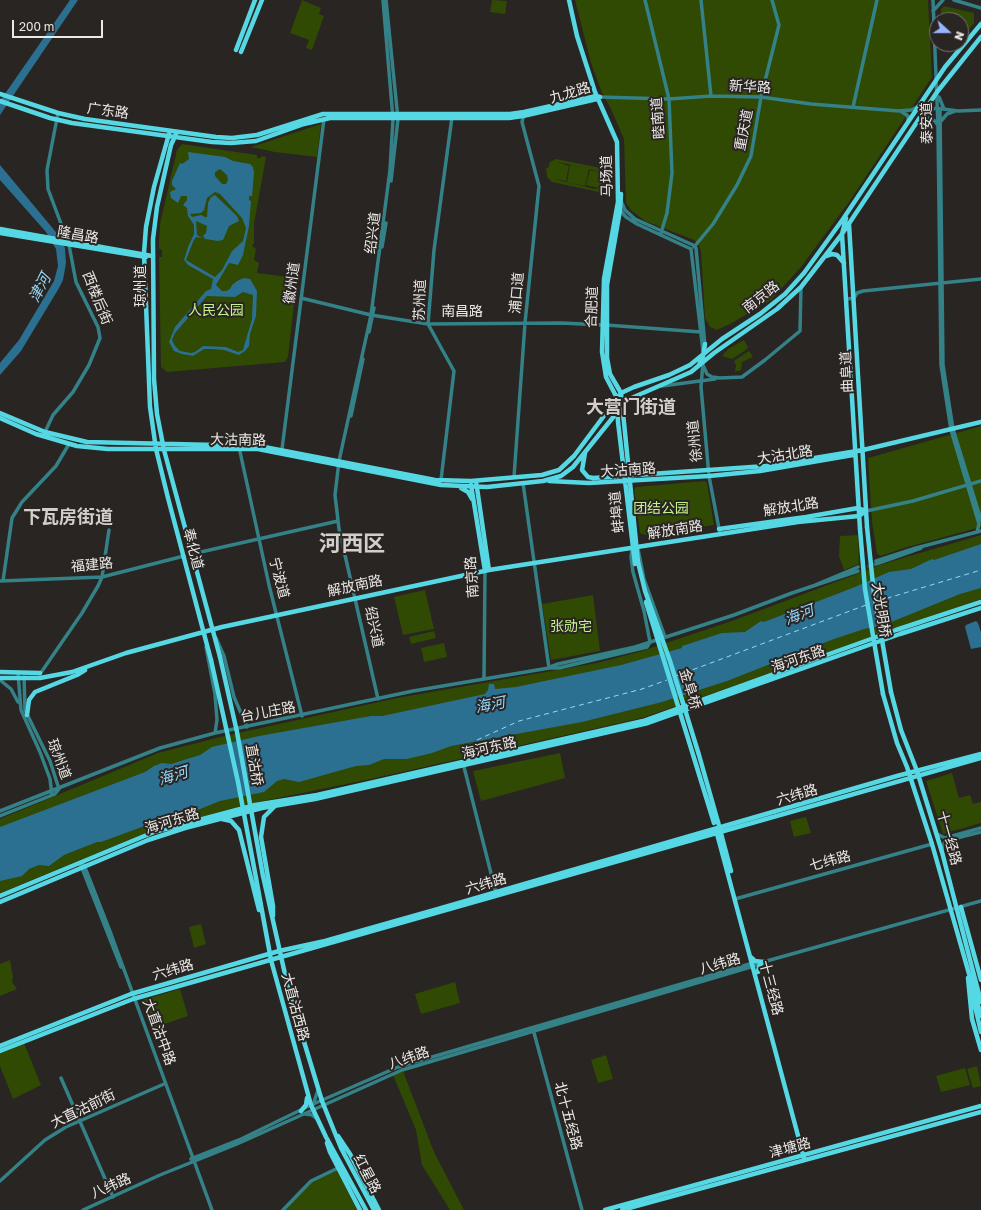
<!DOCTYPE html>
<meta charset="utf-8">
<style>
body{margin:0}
#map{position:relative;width:981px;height:1210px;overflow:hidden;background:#292522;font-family:"Golos Text",sans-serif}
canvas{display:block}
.north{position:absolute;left:929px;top:12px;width:40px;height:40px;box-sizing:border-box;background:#292522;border:1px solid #777370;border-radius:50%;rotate:111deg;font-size:11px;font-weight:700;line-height:16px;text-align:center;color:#ebe8e6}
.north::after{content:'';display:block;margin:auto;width:14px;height:18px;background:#9bb5fd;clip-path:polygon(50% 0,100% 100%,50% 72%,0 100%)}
.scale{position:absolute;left:12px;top:20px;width:91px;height:18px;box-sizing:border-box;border:2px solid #ebe8e6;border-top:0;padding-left:5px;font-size:12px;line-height:14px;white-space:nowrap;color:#ebe8e6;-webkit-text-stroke:3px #292522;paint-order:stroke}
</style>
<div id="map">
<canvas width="981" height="1210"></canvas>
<div class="north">N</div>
<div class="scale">200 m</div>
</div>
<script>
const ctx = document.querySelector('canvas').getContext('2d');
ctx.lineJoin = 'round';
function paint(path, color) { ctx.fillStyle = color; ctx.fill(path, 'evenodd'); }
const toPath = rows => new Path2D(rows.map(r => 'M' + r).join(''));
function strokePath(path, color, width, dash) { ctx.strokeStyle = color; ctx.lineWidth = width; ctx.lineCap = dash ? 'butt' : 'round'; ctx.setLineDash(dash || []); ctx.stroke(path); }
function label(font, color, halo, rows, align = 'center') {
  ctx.font = font + ' "Golos Text","Noto Sans SC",sans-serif'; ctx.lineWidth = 4; ctx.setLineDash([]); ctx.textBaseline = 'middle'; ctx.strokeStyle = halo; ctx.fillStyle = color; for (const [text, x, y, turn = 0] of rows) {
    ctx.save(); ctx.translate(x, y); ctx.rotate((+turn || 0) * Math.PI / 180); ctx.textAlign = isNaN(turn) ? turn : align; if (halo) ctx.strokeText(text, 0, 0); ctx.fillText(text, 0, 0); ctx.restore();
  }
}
const green = toPath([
 [302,0,321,8,319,14,324,16,312,50,306,48,309,40,290,33],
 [492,0,507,1,505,14,490,12],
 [575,0,928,0,932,77,849,202,801,267,771,300,730,324,717,330,710,327,705,318,701,251,698,244,694,240,645,221,632,211,626,203,624,139,611,109,602,93,591,63],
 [944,6,974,13,974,23,961,39,961,20,941,20,941,9],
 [321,124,317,157,275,152,251,147],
 [182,144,257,155,257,158,261,158,261,156,266,157,254,224,254,243,252,246,256,249,254,260,259,263,257,273,297,278,288,357,285,362,167,372,161,367,159,257,162,257,162,250,159,249,159,242,160,224,177,150],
 [556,159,611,170,610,173,607,172,610,178,609,184,605,189,599,192,552,182,547,177,546,168,548,168,550,162],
 [557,162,587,168,570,165,567,182,585,186,589,169,602,172,590,170,586,185,599,188,595,189,554,179,566,181,569,166],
 [744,340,748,347,747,349,732,359,722,356,728,349],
 [749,351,753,357,742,362,741,370,735,372,736,365,734,361],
 [981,426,981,527,904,548,881,556,877,554,872,522,868,458],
 [705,481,707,483,714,525,645,535,640,533,634,489,636,487],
 [858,535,859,564,844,570,839,556,840,536],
 [981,535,981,599,642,718,371,779,244,805,148,832,0,893,0,819,158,753,220,737,397,698,597,663,642,651,732,621,886,563],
 [425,590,434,629,403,635,394,597],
 [593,595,600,651,551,660,542,604],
 [434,631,436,638,411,644,409,637],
 [444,643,447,657,424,662,421,648],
 [560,753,565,778,481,801,473,771],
 [952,773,959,798,970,795,973,804,981,802,981,823,943,834,926,781],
 [806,817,811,833,794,837,790,821],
 [201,924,206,944,194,948,189,927],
 [10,960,13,977,12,982,17,989,0,996,0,964],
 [455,982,460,1003,421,1014,415,994],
 [180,989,188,1016,153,1028,142,1000],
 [24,1043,41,1085,13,1099,0,1066,0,1053],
 [606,1055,613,1079,598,1083,591,1060],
 [977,1066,981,1086,973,1088,967,1069],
 [965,1068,970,1085,941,1092,936,1076],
 [403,1071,434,1152,464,1210,450,1210,422,1165,416,1130,393,1075],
 [337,1170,357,1210,286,1210,293,1200,312,1182]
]);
const water = toPath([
 [70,0,78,0,0,115,0,101],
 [188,152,225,157,233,161,250,164,253,167,254,173,252,196,249,196,249,200,251,201,249,226,243,255,238,265,229,263,216,285,222,291,226,291,230,289,232,285,237,281,244,278,250,279,257,291,256,316,250,334,249,346,245,351,239,355,224,350,212,349,204,349,193,356,182,354,174,351,169,342,175,327,206,291,211,289,213,279,188,265,184,260,188,247,194,234,194,225,188,216,187,208,183,205,187,200,187,196,181,196,178,203,171,198,170,192,176,189,172,185,172,181,180,163,182,164,189,159],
 [220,169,227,175,228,180,226,184,222,184,215,176,215,172],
 [215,192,220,194,242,218,246,228,243,241,232,251,222,270,215,277,186,260,193,242,196,237,202,238,197,235,196,221,207,226,206,233,203,236,205,239,218,241,223,240,229,226,239,221,237,216,215,195,211,197,208,203,207,217,205,217,201,215,192,217,190,214,201,213,204,210,207,198],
 [243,292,253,295,252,319,243,350,238,352,226,347,203,346,195,352,191,353,180,351,175,346,172,340,175,333,207,296,235,297],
 [0,165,60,237,65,248,66,263,63,280,59,288,21,351,0,375,0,363,19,340,54,281,58,266,56,249,46,232,0,180],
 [981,544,981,588,960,594,884,625,864,629,834,639,727,681,662,702,582,722,451,746,432,753,407,759,384,759,369,765,356,766,299,782,284,779,277,781,264,792,220,801,190,813,186,810,173,817,162,817,160,824,150,824,101,842,97,842,64,855,49,866,39,865,29,869,22,876,0,881,0,827,145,772,154,766,162,763,171,764,200,755,212,747,259,736,371,716,382,716,485,694,488,690,489,684,494,684,495,689,516,687,621,665,682,648,682,646,722,633,745,632,761,621,764,622,855,587,889,572,911,569,932,559,934,560],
 [976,621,978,623,981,632,981,647,971,649,965,627,966,625]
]);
const ferry = toPath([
 [878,601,981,570],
 [676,676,866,605],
 [477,740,519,721,642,689,667,680]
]);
const minorTunnel = toPath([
 [862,569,876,564]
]);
const minor = toPath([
 [386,0,398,119,391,181],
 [645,0,669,99,672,173,667,213,661,233],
 [701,0,711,96],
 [933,0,938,127,941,365,951,430,979,524,977,532],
 [954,0,981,8],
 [933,11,943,0],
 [600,97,669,99,711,96,761,97,811,104,899,111,911,110,917,107],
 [939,97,944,109],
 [853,107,877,0],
 [940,111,943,365,953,429,981,520],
 [902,112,908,116,908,122],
 [924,113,936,108,958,111,981,110],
 [941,121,947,114,955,111],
 [917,123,929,118,935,121,937,124],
 [621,201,625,210,635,219,693,245,696,248,705,346],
 [620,210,626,217,637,224,691,249,703,351],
 [382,247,386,223],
 [694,247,713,224,737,185,751,156,761,97,779,25,772,0],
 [301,298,371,315,428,324,562,323,602,325],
 [847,299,854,298,857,293,863,291,981,279],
 [606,325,701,332],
 [369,332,374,308],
 [703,362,701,387,709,476,720,534],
 [703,365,707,374,712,377,720,378,742,377,765,360,800,331,801,287],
 [662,386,715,379],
 [351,416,363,359],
 [45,432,53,415,73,392,89,365,100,338,98,327,76,282,69,245,48,189,47,170,58,113],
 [239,447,269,585,302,716],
 [282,449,324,119],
 [514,477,525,323,539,186,522,122,524,114],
 [441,480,454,371,428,324,434,250,452,117],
 [523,483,549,668],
 [866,511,913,501,981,481],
 [638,549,644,579,665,637],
 [192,554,338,521],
 [876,561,916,548,981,531],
 [876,564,921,548],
 [0,581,102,577,184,556],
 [3,581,12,518,22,502,56,466,69,444],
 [815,585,858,567],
 [216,638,224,656,234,697,247,727],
 [206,647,215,694,217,720,215,733],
 [550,667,558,664,635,647,734,615,792,593,858,571],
 [18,673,21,710,40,752,50,779,52,795],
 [40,674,82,613,98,586,102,577,109,530],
 [484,678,485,571],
 [0,680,11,689,18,702],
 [378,699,339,529,335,495,339,461,371,315,390,170,393,119,383,0],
 [463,763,496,893],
 [0,811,160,748,215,733,413,691,549,668,559,668,647,647,650,642,644,611,633,572,631,557,632,549],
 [0,816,55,794,59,789,50,761,25,710,24,677],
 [937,834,945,838,981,828],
 [942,849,945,841,981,832],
 [80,863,121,967],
 [84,865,111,934,212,1210],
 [735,899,932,844],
 [533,1029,582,1210],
 [61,1078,113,1197],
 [313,1105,318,1090],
 [305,1114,312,1115,317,1119],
 [191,1159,239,1140,311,1105,398,1067,753,963],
 [0,1181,45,1140,66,1127,164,1084],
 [83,1210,160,1175,237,1144,402,1070,754,966,756,964,981,901],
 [283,1210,311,1181,338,1168]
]);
const major = toPath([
 [569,0,577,36,595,92,617,142,618,202,604,279,602,352,606,377,617,398,618,422,635,564],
 [236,50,255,0],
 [241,52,262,0],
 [0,94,58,113,85,119,216,137,232,138,257,135,323,114,510,114,524,112,596,96,600,97],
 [0,101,50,118,72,123,212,142,231,143,256,141,304,124,330,118,509,118,523,116,597,99,600,97],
 [169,134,154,187,146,227,144,253,150,407,156,449,168,498,211,660],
 [176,134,171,145,157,207,153,239,154,379,157,414,164,450,220,657],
 [621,194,620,210,607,285,607,358,610,374,621,393,638,562],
 [846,218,842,234,860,529],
 [849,224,867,527],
 [0,229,152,256],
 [0,233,146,257],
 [826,256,832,254,837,255,844,263],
 [699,365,703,356,705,344],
 [0,413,45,432,87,442,259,446,435,480,471,481,542,475,559,470,574,456,621,393,634,387,669,375,690,365,722,339,760,314,785,294,804,273,843,219,945,67,981,24],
 [0,418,36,434,77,446,108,449,258,449,441,485,487,487,543,481,561,476,573,467,627,400,691,372,714,353,777,309,801,287,842,234,937,92,981,37],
 [585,453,582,470,588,477,593,478,766,466,863,450,981,422],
 [476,481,489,570],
 [549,481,589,483,709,476,760,471,853,455],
 [471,485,485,571],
 [461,488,468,492,472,499],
 [719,529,806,517,858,508,866,511],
 [0,672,40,673],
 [0,678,40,678,72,672,126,653,222,627,489,570,798,522,859,516,866,511],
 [891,692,901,730,917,771,942,852,981,1002],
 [883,694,897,743,907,767,932,844,981,1016],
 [27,715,29,700,35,692,77,675,85,670],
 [222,819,231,821,239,830,259,910],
 [718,822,731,871],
 [716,830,804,1158],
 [263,876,289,992,322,1101,341,1148,374,1210],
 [256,878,271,960,311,1105,326,1137,366,1210],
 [0,896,154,832,255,805,317,795,643,721,896,630,981,602],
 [0,902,148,840,185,828,262,808,315,799,648,723,900,634,981,608],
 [961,907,981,980],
 [273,916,273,906,261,837,264,817,275,806],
 [752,958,755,961,763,962],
 [758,972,759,966,763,962],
 [968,978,972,1019,981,1050],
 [972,993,981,1032],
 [0,1046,131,994,279,951,325,941,438,909,897,776,981,754],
 [0,1051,133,999,981,758],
 [301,1111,306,1105,307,1098],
 [338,1136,350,1154,379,1210],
 [327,1143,330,1152,360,1210],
 [605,1210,981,1106],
 [622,1210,981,1112]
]);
const majorBridge = toPath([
 [867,527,874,594,891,692],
 [860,529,865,589,883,694],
 [638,562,645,591,670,661,699,755,718,822],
 [646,602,714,823],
 [220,657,237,732,263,876],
 [211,660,238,782,256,878]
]);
const streetNames = [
 ["新华路",750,87,3],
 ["九龙路",570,93,-16],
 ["广东路",108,111,8],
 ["睦南道",658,118,-94],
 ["泰安道",927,123,-91],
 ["重庆道",744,130,-79],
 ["马场道",607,176,-91],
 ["绍兴道",373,233,-83],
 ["隆昌路",78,235,10],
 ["徽州道",292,283,-82],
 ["琼州道",141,286,-90],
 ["浦口道",517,293,-85],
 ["南京路",761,297,-38],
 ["西楼后街",97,298,68],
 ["苏州道",420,300,-88],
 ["合肥道",592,307,-88],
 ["南昌路",462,312],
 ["曲阜道",847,372,-93],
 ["大沽南路",238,440,1],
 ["徐州道",695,441,-96],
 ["大沽北路",785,455,-9],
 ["大沽南路",628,470,-4],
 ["解放北路",791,507,-9],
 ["蚌埠道",617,512,-96],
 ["解放南路",675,530,-9],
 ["奉化道",193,549,75],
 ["福建路",92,565,-6],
 ["南京路",472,577,-94],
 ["宁波道",279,578,76],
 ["解放南路",355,586,-12],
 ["大光明桥",881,610,81],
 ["绍兴道",374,627,78],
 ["海河东路",798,659,-19],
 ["金阜桥",690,689,73],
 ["台儿庄路",268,712,-11],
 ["海河东路",489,748,-13],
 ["琼州道",59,759,69],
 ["直沽桥",254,765,80],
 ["六纬路",797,795,-16],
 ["海河东路",172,821,-17],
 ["十一经路",949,838,74],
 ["七纬路",830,861,-15],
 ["六纬路",486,884,-16],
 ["八纬路",720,964,-16],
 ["六纬路",173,970,-16],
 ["十三经路",771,988,75],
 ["大直沽西路",295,1007,75],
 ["大直沽中路",159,1032,70],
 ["八纬路",409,1058,-19],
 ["大直沽前街",83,1109,-26],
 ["北十五经路",568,1116,75],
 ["津塘路",790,1148,-15],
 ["红星路",367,1174,62],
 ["八纬路",111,1186,-24]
];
const parkNames = [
 ["人民公园",216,311],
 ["团结公园",661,509],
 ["张勋宅",571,627]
];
const waterNames = [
 ["津河",40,288,-63],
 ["海河",799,615,-21],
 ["海河",490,705,-11],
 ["海河",173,776,-17]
];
const districtNames = [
 ["大营门街道",631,407],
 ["下瓦房街道",68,517]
];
const townNames = [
 ["河西区",352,544]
];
paint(green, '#304903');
paint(water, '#2b7091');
strokePath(ferry, '#96d7fb', 1, [5, 4]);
strokePath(minorTunnel, '#46423f', 3.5, [3.5, 2]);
strokePath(minor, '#348188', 3.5);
strokePath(major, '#56d8e4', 4.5);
strokePath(majorBridge, '#56d8e4', 4.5);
label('14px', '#ebe8e6', '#292522', streetNames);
label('14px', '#c4f18c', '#292522', parkNames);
label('italic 15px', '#96d7fb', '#292522', waterNames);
label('bold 18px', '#d4ceca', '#292522', districtNames);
label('bold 22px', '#d4ceca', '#292522', townNames);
</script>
